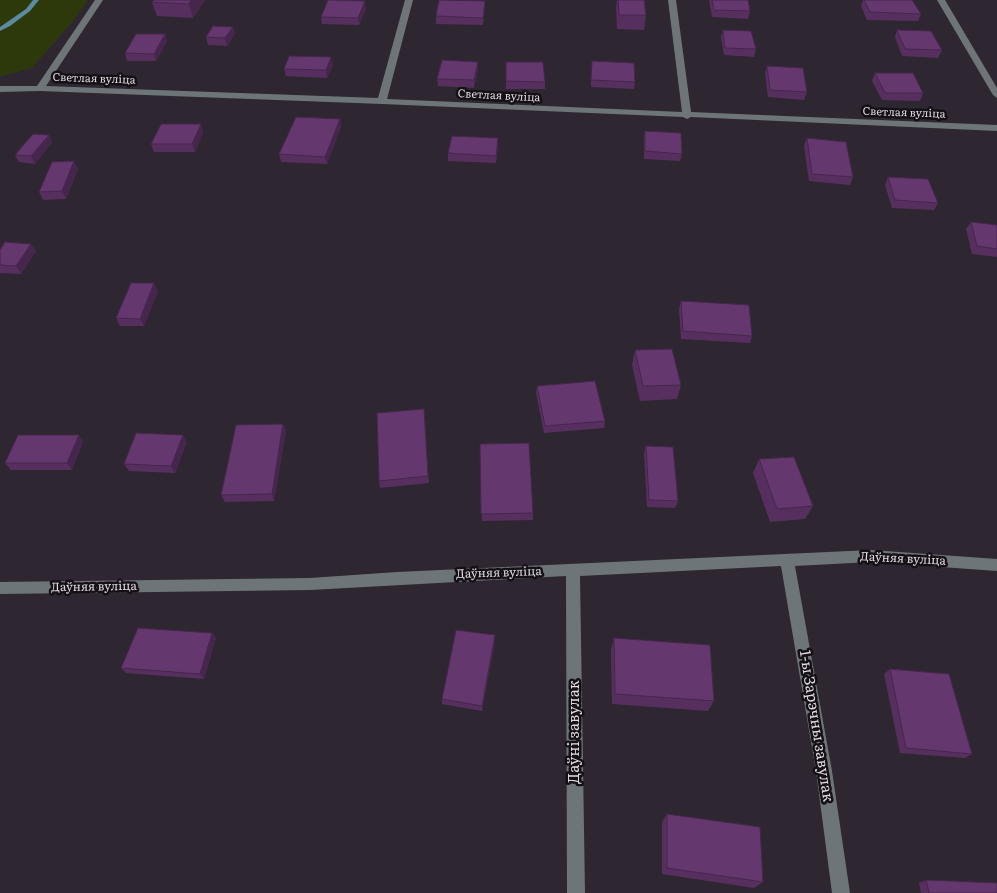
<!DOCTYPE html>
<meta charset="utf-8">
<style>
body{margin:0}
canvas{display:block;background:#2e2630}
</style>
<canvas width="997" height="893"></canvas>
<script>
const ctx = document.querySelector('canvas').getContext('2d');
ctx.lineJoin = 'round';
function paint(path, color) { ctx.fillStyle = color; ctx.fill(path, 'evenodd'); }
const toPath = rows => new Path2D(rows.map(r => 'M' + r).join(''));
function strokePath(path, color, width, dash) { ctx.strokeStyle = color; ctx.lineWidth = width; ctx.lineCap = dash ? 'butt' : 'round'; ctx.setLineDash(dash || []); ctx.stroke(path); }
function label(font, color, halo, rows, align = 'center') {
  ctx.font = font + ' Literata,serif'; ctx.lineWidth = 5; ctx.setLineDash([]); ctx.textBaseline = 'middle'; ctx.strokeStyle = halo; ctx.fillStyle = color; for (const [text, x, y, turn = 0] of rows) {
    ctx.save(); ctx.translate(x, y); ctx.rotate((+turn || 0) * Math.PI / 180); ctx.textAlign = isNaN(turn) ? turn : align; if (halo) ctx.strokeText(text, 0, 0); ctx.fillText(text, 0, 0); ctx.restore();
  }
}
const green = toPath([
 [0,0,88,0,73,21,32,68,2,76,0,76]
]);
const stream = toPath([
 [33,0,39,0,30,11,10,26,0,31,0,27,26,9,33,0]
]);
const minor = toPath([
 [95,0,103,0,46,86,378,98,405,0,413,0,387,99,682,112,668,0,676,0,691,112,997,125,997,131,691,117,687,119,683,117,382,104,40,91,0,92,0,86,37,86,95,0],
 [937,0,945,0,997,88,997,98,993,95,937,0],
 [871,550,997,559,997,571,871,562,795,566,832,771,850,893,832,893,816,771,781,566,580,576,585,893,567,893,566,576,310,590,0,594,0,582,310,578,397,572,871,550]
]);
const wall = toPath([
 [154,0,205,0,193,18,157,16,152,2],
 [617,0,644,0,646,15,644,30,617,29,616,8],
 [709,0,748,0,750,11,748,19,712,17],
 [863,0,912,0,921,14,918,21,867,20,861,6],
 [485,1,485,8,483,25,436,24,436,16],
 [366,9,359,25,322,24,321,17],
 [233,27,235,34,227,46,208,45,206,37],
 [723,30,756,49,754,57,724,55,721,37],
 [897,30,942,50,938,58,902,56,895,37],
 [165,34,167,41,156,61,127,61,125,53],
 [478,62,478,69,474,88,438,86,437,79],
 [506,62,545,82,545,89,506,89],
 [333,65,327,78,286,76,284,69],
 [767,66,807,92,804,100,768,97,765,74],
 [591,69,635,82,634,89,591,87],
 [875,73,923,93,920,101,882,100,872,81],
 [340,119,341,127,327,164,281,162,279,154],
 [201,124,203,132,195,152,154,152,151,144],
 [645,131,682,154,680,161,644,159,644,139],
 [49,135,52,142,35,164,19,162,15,155],
 [807,138,853,177,850,185,809,181,804,146],
 [498,146,496,163,448,161,448,153],
 [78,169,66,199,43,200,39,192],
 [888,177,938,203,934,210,892,208,885,185],
 [971,222,997,225,997,257,972,254,966,229],
 [31,244,36,251,21,274,0,273,0,250],
 [158,291,144,326,120,326,116,318],
 [681,301,752,336,750,343,681,339,679,309],
 [635,350,681,385,677,399,640,401,632,365],
 [537,386,605,421,604,428,544,433,536,393],
 [424,416,429,483,380,488,379,481],
 [283,424,286,431,274,501,225,502,221,495],
 [79,435,83,442,72,470,11,470,5,463],
 [187,442,175,473,129,471,124,464],
 [480,444,533,513,533,520,482,521],
 [646,446,678,501,675,508,647,507,644,453],
 [759,459,813,506,805,519,770,522,753,473],
 [212,633,216,638,204,679,126,673,121,668],
 [495,635,495,641,482,711,442,704,442,699],
 [614,638,714,701,708,711,612,704,611,650],
 [890,669,972,754,965,758,900,753,884,674],
 [667,814,763,882,754,888,662,874,662,822],
 [926,880,997,893,921,893,919,883]
]);
const shadedWall = toPath([
 [191,0,205,0,193,18,189,4],
 [365,1,366,9,359,25,358,18],
 [485,1,485,8,483,25,483,18],
 [233,27,235,34,227,46,225,38],
 [165,34,167,41,156,61,154,54],
 [331,57,333,65,327,78,326,70],
 [478,62,478,69,474,88,474,80],
 [340,119,341,127,327,164,325,157],
 [201,124,203,132,195,152,192,144],
 [49,135,52,142,35,164,31,156],
 [74,161,78,169,66,199,62,191],
 [31,244,36,251,21,274,16,266],
 [154,283,158,291,144,326,140,319],
 [283,424,286,431,274,501,272,494],
 [79,435,83,442,72,470,67,463],
 [183,435,187,442,175,473,171,466],
 [212,633,216,638,204,679,200,674],
 [495,635,495,641,482,711,482,706]
]);
const building = toPath([
 [154,0,191,0,189,4,152,2,154,0],
 [328,0,331,0,365,1,358,18,321,17,328,0],
 [439,0,485,1,483,18,436,16,439,0],
 [618,0,644,0,646,15,619,15,618,0],
 [712,0,748,0,750,11,714,10,712,0],
 [864,0,912,0,921,14,870,12,864,0],
 [213,26,233,27,225,38,206,37,213,26],
 [723,30,751,31,756,49,725,48,723,30],
 [897,30,931,31,942,50,905,49,897,30],
 [136,34,165,34,154,54,125,53,136,34],
 [289,56,331,57,326,70,284,69,289,56],
 [442,60,478,62,474,80,437,79,442,60],
 [592,61,634,63,635,82,591,80,592,61],
 [506,62,543,62,545,82,506,81,506,62],
 [767,66,803,68,807,92,770,90,767,66],
 [875,73,913,73,923,93,885,93,875,73],
 [296,117,340,119,325,157,279,154,296,117],
 [161,124,201,124,192,144,151,144,161,124],
 [645,131,681,133,682,154,645,151,645,131],
 [33,134,49,135,31,156,15,155,33,134],
 [452,136,498,138,496,156,448,153,452,136],
 [807,138,846,142,853,177,812,174,807,138],
 [74,161,62,191,39,192,52,162,74,161],
 [888,177,928,179,938,203,895,200,888,177],
 [971,222,997,225,997,249,977,246,971,222],
 [5,242,31,244,16,266,0,265,0,250,5,242],
 [131,283,154,283,140,319,116,318,131,283],
 [681,301,749,305,752,336,683,331,681,301],
 [672,349,681,385,643,386,635,350,672,349],
 [595,381,605,421,545,426,537,386,595,381],
 [424,409,428,476,379,481,377,413,424,409],
 [283,424,272,494,221,495,236,425,283,424],
 [136,433,183,435,171,466,124,464,136,433],
 [18,435,79,435,67,463,5,463,18,435],
 [529,443,533,513,481,514,480,444,529,443],
 [646,446,673,447,678,501,649,500,646,446],
 [794,457,813,506,777,509,759,459,794,457],
 [138,628,212,633,200,674,121,668,138,628],
 [456,630,495,635,482,706,442,699,456,630],
 [614,638,710,645,714,701,615,694,614,638],
 [890,669,949,674,972,754,906,748,890,669],
 [667,814,760,827,763,882,667,868,667,814],
 [926,880,997,883,997,893,929,893,926,880]
]);
const farStreetnames = [
 ["Светлая вуліца",94,79,2],
 ["Светлая вуліца",499,96,3],
 ["Светлая вуліца",904,113,2]
];
const streetNames = [
 ["Даўняя вуліца",903,559,3],
 ["Даўняя вуліца",499,573,-2],
 ["Даўняя вуліца",94,587,-1]
];
const nearStreetnames = [
 ["1-ы Зарэчны завулак",816,726,81],
 ["Даўні завулак",575,732,-90]
];
paint(green, '#2d390b');
paint(stream, '#5c8aa1');
paint(minor, '#6e7578');
paint(wall, '#562f5f');
paint(shadedWall, '#46264d');
paint(building, '#64376e');
strokePath(building, '#46264d', 1);
label('11px', '#dfdae1', '#141015', farStreetnames);
label('12px', '#dfdae1', '#141015', streetNames);
label('15px', '#dfdae1', '#141015', nearStreetnames);
</script>
